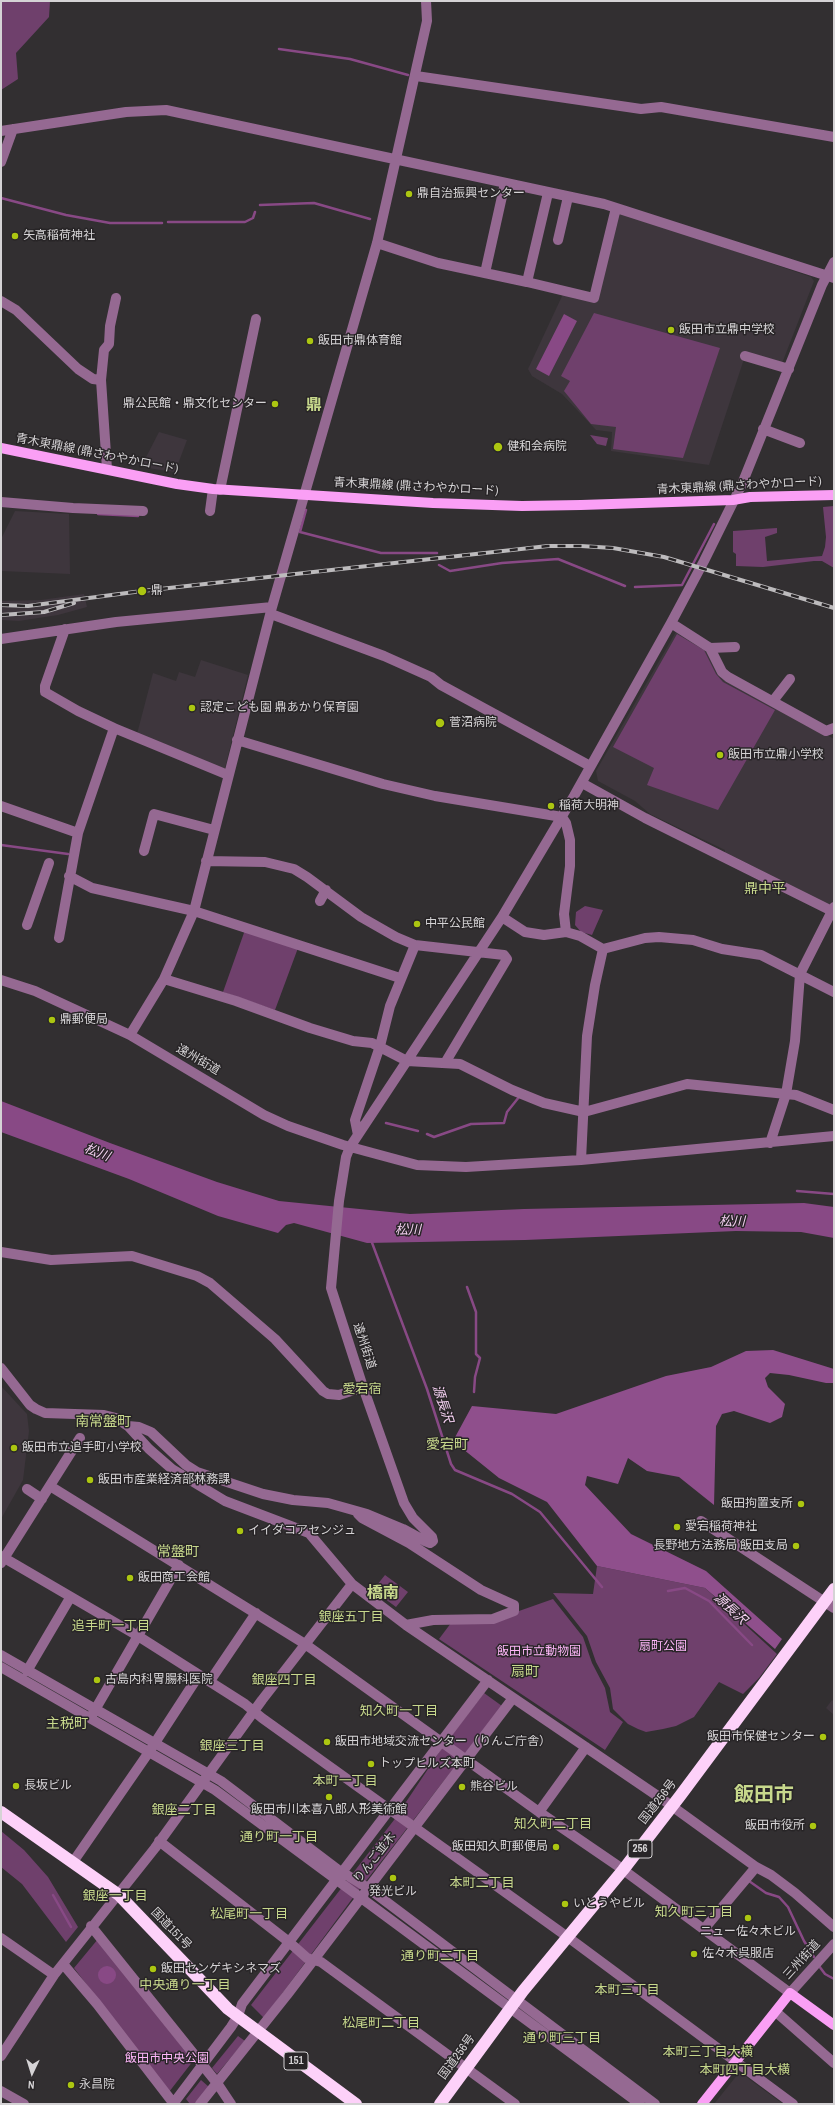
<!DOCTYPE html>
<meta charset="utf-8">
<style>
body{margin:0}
#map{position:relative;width:835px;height:2105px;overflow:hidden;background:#322f31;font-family:"Archivo Narrow",sans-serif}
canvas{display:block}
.frame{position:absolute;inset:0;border:2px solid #d5d3d5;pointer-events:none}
.north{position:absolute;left:12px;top:2053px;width:40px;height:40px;-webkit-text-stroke:3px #282527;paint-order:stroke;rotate:184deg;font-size:11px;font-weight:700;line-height:16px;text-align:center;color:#d5d3d5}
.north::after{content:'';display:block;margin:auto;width:14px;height:18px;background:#d5d3d5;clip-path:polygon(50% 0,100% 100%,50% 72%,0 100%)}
</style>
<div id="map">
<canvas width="835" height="2105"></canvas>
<div class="frame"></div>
<div class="north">N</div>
</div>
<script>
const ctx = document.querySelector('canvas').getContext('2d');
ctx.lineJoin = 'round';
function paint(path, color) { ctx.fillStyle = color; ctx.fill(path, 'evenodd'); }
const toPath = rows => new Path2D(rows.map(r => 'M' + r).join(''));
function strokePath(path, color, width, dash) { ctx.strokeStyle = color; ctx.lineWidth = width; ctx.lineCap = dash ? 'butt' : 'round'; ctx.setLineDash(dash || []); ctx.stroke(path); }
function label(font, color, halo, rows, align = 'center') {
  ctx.font = font + ' "Archivo Narrow","Noto Sans JP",sans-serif'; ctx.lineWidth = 3; ctx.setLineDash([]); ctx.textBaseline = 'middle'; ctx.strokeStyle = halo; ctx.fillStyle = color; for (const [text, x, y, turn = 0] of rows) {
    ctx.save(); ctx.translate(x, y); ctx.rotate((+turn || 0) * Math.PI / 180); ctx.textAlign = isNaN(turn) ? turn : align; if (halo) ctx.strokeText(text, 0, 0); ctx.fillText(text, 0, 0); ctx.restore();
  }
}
const built = toPath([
 [619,212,811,277,814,281,779,371,744,359,709,465,611,451,612,432,596,430,562,394,532,376,528,369,563,294,596,301],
 [159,432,187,440,175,472,141,467],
 [15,511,69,514,70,574,1,571,1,539],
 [84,594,87,607,58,615,19,621,1,620,1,601,41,600],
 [677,630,706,648,720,673,834,739,834,903,832,907,725,854,725,850,650,814,635,801,598,781,596,771],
 [201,660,248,675,225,768,221,768,137,734,153,673,176,681,179,672,195,677],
 [1,1386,27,1414,29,1431,23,1480,1,1519],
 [832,1700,834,1702,834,1715,826,1708],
 [742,2073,749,2079,783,2104,714,2104,738,2074]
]);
const green = toPath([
 [1,1,50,1,49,17,16,53,18,79,1,90],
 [594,313,720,348,683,458,613,449,616,427,591,424,564,391,570,381,561,376],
 [590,435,608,438,606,446,597,444],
 [834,506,834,568,822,561,814,561,763,567,736,566,736,554,733,552,733,531,777,528,777,533,765,537,767,561,822,556,825,547,826,537,823,507],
 [677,634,704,650,716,674,723,682,775,710,718,810,647,785,654,768,613,747],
 [585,906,603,910,592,935,581,932,575,925,576,912],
 [245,930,298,948,275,1010,223,992],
 [597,1566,705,1588,777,1654,759,1678,743,1694,719,1682,694,1717,676,1726,663,1729,646,1732,638,1729,628,1724,613,1709,610,1688,596,1662,587,1636,553,1593,593,1594],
 [385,1575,408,1592,396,1607,373,1590],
 [553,1599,583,1637,592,1663,605,1688,610,1712,623,1722,605,1750,439,1639,451,1623,506,1619,519,1611],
 [484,1693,502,1706,352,1899,264,2018,251,2005,394,1820,442,1748],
 [1,1831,24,1850,48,1877,78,1927,66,1942,22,1884,1,1867],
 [98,1939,193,2061,169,2092,74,1968],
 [238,2036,245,2041,217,2074,212,2068],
 [201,2080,209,2087,195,2104,190,2104,186,2099]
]);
const forest = toPath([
 [773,1350,834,1369,834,1383,826,1383,789,1375,770,1373,765,1378,768,1387,785,1404,782,1417,770,1423,734,1411,722,1414,716,1426,714,1505,679,1477,647,1471,628,1458,618,1484,587,1476,585,1485,631,1534,706,1571,782,1639,775,1649,705,1588,597,1566,547,1502,499,1478,453,1441,472,1406,556,1414,666,1376,711,1367,746,1351]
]);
const water = toPath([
 [564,314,577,321,549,376,536,369],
 [1,1101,110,1143,217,1182,279,1201,410,1214,524,1209,804,1203,834,1207,834,1238,801,1232,736,1231,525,1240,367,1243,294,1223,286,1225,278,1233,218,1216,129,1179,1,1132],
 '98 1975a9 9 0 1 1 18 0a9 9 0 1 1-18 0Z'
]);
const stream = toPath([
 [279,49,350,59,408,75],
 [1,198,66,215,110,223,162,223],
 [260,205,314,203,370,219],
 [168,222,245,222,253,218,255,212],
 [306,510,300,532,381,553,437,553],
 [98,514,138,516],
 [439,565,450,571,502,563,558,559,625,586],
 [635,587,682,585,714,524],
 [1,845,68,854],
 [386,1123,418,1131],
 [427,1134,434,1137,471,1124,504,1123,507,1112,519,1097],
 [797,1191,834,1194],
 [371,1240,427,1389,451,1464,455,1470,512,1494,540,1512,602,1587],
 [467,1287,476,1312,476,1354,480,1358,475,1377,474,1392],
 [668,1591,685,1588,709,1601,752,1645],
 [749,1881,766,1893,779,1897,788,1907,804,1941,814,1957],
 [53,1895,71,1927],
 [819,1966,825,1974,834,1979]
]);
const minor = toPath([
 [416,76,641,109,661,107,834,137],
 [1,131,126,112,166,110,604,204,834,278],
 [1,162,13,129],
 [558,240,568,197],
 [377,243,438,263,527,282,594,298,616,208],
 [485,273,505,183],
 [527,282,548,193],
 [1,301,16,310,78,369,93,379,101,380,107,469],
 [745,356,789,369],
 [101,380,104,350,109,344,110,326,116,298],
 [763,429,800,443],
 [220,490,256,319],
 [1,502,73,508,143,511],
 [210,511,213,489],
 [271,614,384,656,431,677,441,685,590,766],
 [671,623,710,648,722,672,728,677,826,731,834,728],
 [65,629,45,686,45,692,78,711,114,728],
 [1,639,116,622,272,607,377,243,427,21,426,1],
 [710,648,735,647],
 [773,701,790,679],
 [237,740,383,784,435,796,562,817,566,823,570,840,570,866,564,914,566,932],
 [582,783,645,818,834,912],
 [1,806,78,833],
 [144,851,154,814,214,830],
 [206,861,265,862,294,869,307,877,361,917,396,937,415,945,504,955,507,959,445,1063],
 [69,876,92,888,194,911,400,978],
 [320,901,326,890],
 [502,917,525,932,544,935,566,932,580,936,603,949,645,938,659,937,693,940,722,949,761,955,834,992],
 [27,925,49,863],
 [59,938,78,833,114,728,228,775],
 [164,979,236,1001,310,1028,353,1041,372,1043,407,1061,460,1064,512,1090,544,1103,584,1112,687,1084,796,1095,834,1110],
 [1,980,35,991,130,1035,264,1115,288,1126,343,1145,417,1165,466,1167,581,1160,834,1136],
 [130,1035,164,979,194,911,272,607],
 [358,1135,355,1120,380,1046,390,1006,415,945],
 [770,1143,786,1094,795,1041,800,974,834,907],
 [581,1160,587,1036,595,985,603,949],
 [1,1252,51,1260,132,1256,197,1276,210,1283,275,1339,323,1391,328,1394,339,1395,363,1387],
 [1,1368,30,1405,36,1409,45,1413,104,1415,116,1418,128,1426,149,1449,172,1469,225,1501,309,1533,352,1584,406,1625,662,1799,756,1867,771,1875,795,1893,834,1927],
 [128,1426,139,1427,151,1432,186,1465,197,1472,263,1494,293,1500,328,1503,367,1514,403,1529,425,1541,430,1543,433,1541,432,1537,413,1518,404,1503,363,1387,331,1288,339,1201,346,1157,350,1147,502,917,574,796,671,623,704,561,742,484,822,285,834,262],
 [50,1486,305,1644,539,1812,618,1866,790,1993,834,1944],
 [27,1489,42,1499],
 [358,1514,362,1518,409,1543,481,1590,514,1605,514,1611,493,1619,433,1620,406,1625],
 [701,1521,834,1608],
 [1,1556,138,1636,245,1704,262,1718,569,1938,793,2104],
 [1,1563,80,1438],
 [1,1655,221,1781,337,1869,368,1888,655,2104],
 [1,1667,215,1790,640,2104],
 [27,1671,70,1598],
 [210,1681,256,1613],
 [92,1715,179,1565],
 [539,1812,586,1747],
 [159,1841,289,1942,307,1958,321,1962,515,2104],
 [73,1862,149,1752,199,1675],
 [91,1926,217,2083,231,2104],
 [704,1929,756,1867],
 [1,1938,54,1975],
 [63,1964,97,2004,174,2104],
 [776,2012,834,2063],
 [1,2056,54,1975,155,1848,262,1700,352,1584],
 [1,2091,24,2104],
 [173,2104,231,2027,238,2016,242,2004,488,1680],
 [200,2104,287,1995,513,1698]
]);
const major = toPath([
 [1,448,177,484,213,489,433,503,522,506,581,505,733,500,750,497,834,495],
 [702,2104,790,1993,834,2025]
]);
const highway = toPath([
 [1,1812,119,1895,228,2009,356,2104],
 [440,2104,523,1991,623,1870,680,1796,834,1589]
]);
const rail = toPath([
 [1,605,28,606,142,591,548,546,581,546,613,548,664,557,834,608],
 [1,615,44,612,74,603]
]);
const markers = [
 [409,194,4,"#acc611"],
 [15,236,4,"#acc611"],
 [671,330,4,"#acc611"],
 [310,341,4,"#acc611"],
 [275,404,4,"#acc611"],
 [498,447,5,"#acc611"],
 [142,591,5,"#acc611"],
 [192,708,4,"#acc611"],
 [440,723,5,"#acc611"],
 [720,755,4,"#acc611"],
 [551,806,4,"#acc611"],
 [417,924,4,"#acc611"],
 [52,1020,4,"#acc611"],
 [14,1448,4,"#acc611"],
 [90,1480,4,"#acc611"],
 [801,1504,4,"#acc611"],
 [677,1527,4,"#acc611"],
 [240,1531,4,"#acc611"],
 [796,1546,4,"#acc611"],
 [130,1578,4,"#acc611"],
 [97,1680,4,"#acc611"],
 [823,1737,4,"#acc611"],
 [327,1742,4,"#acc611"],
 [371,1764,4,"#acc611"],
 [16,1786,4,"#acc611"],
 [462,1787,4,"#acc611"],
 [329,1797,4,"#acc611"],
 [813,1826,4,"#acc611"],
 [556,1847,4,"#acc611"],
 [393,1878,4,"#acc611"],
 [565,1904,4,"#acc611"],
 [748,1918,4,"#acc611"],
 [694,1954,4,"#acc611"],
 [153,1969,4,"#acc611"],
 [71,2085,4,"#acc611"]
];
const shields = [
 [640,1849,24],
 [296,2061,24]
];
const shieldNames = [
 ["256",640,1849],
 ["151",296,2061]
];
const poiNames = [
 ["鼎自治振興センター",417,194],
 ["矢高稲荷神社",23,236],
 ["飯田市立鼎中学校",679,330],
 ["飯田市鼎体育館",318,341],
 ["鼎公民館・鼎文化センター",267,404,"right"],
 ["健和会病院",507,447],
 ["鼎",151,591],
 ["認定こども園 鼎あかり保育園",200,708],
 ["菅沼病院",449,723],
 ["飯田市立鼎小学校",728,755],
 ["稲荷大明神",559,806],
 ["中平公民館",425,924],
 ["鼎郵便局",60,1020],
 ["飯田市立追手町小学校",22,1448],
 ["飯田市産業経済部林務課",98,1480],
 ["飯田拘置支所",793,1504,"right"],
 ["愛宕稲荷神社",685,1527],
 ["イイダコアセンジュ",248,1531],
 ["長野地方法務局 飯田支局",788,1546,"right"],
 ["飯田商工会館",138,1578],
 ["古島内科胃腸科医院",105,1680],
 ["飯田市保健センター",815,1737,"right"],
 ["飯田市地域交流センター（りんご庁舎）",335,1742],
 ["トップヒルズ本町",379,1764],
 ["長坂ビル",24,1786],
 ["熊谷ビル",470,1787],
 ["飯田市川本喜八郎人形美術館",329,1810,"center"],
 ["飯田市役所",805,1826,"right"],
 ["飯田知久町郵便局",548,1847,"right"],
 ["発光ビル",393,1892,"center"],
 ["いとうやビル",573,1904],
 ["ニュー佐々木ビル",748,1932,"center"],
 ["佐々木呉服店",702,1954],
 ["飯田センゲキシネマズ",161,1969],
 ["永昌院",79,2085]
];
const streetNames = [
 ["青木東鼎線 (鼎さわやかロード)",97,454,11],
 ["青木東鼎線 (鼎さわやかロード)",739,486,-3],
 ["青木東鼎線 (鼎さわやかロード)",416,487,3],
 ["遠州街道",198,1060,30],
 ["遠州街道",364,1346,72],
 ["国道256号",658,1802,-52],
 ["りんご並木",375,1858,-52],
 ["国道151号",171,1929,46],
 ["三州街道",802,1960,-48],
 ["国道256号",457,2057,-54]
];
const parkNames = [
 ["扇町公園",663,1647],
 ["飯田市立動物園",539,1652],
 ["飯田市中央公園",167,2059]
];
const waterNames = [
 ["松川",97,1153,21],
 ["松川",732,1222,1],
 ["松川",408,1231],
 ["源長沢",442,1404,72],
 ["源長沢",730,1609,43]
];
const neighbourhoodNames = [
 ["愛宕宿",362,1390],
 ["銀座五丁目",351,1618],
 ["追手町一丁目",111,1627],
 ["銀座四丁目",284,1681],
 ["知久町一丁目",399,1712],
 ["銀座三丁目",232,1747],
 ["本町一丁目",345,1782],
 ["銀座二丁目",184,1811],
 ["知久町二丁目",553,1825],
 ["通り町一丁目",279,1838],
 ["本町二丁目",482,1884],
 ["銀座一丁目",115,1897],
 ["知久町三丁目",694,1913],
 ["松尾町一丁目",249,1915],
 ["通り町二丁目",440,1957],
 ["中央通り一丁目",185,1986],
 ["本町三丁目",627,1991],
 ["松尾町二丁目",381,2024],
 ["通り町三丁目",562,2039],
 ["本町三丁目大横",708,2053],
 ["本町四丁目大横",745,2071]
];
const quarterNames = [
 ["鼎中平",765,889],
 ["南常盤町",103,1422],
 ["愛宕町",447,1445],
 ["常盤町",178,1552],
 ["扇町",525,1672],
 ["主税町",67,1724]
];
const districtNames = [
 ["鼎",314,406],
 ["橋南",383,1594]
];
const townNames = [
 ["飯田市",764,1796]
];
paint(built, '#3e363d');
paint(green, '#6f406c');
paint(forest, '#8f4f8c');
paint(water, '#884985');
strokePath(stream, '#884985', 2.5);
strokePath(minor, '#956992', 10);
strokePath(major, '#fa9ff5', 10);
strokePath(highway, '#fdd1f9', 12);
strokePath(rail, '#bdbbbd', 4);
strokePath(rail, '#282527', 2.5, [8]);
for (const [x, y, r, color] of markers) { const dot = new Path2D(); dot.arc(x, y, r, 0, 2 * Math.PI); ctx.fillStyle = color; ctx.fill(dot); strokePath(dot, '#282527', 1.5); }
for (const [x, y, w] of shields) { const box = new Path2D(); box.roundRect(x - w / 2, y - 9, w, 18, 3); ctx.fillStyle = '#282527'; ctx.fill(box); strokePath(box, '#d5d3d5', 1); }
label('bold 11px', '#d5d3d5', null, shieldNames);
label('12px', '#d5d3d5', '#282527', poiNames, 'left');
label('12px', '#d5d3d5', '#282527', streetNames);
label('12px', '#ffb7fa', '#282527', parkNames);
label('italic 13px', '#f5d1f2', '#282527', waterNames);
label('13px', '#c7d88c', '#282527', neighbourhoodNames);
label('14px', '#c7d88c', '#282527', quarterNames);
label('bold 16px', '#c7d88c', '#282527', districtNames);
label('bold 20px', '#c7d88c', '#282527', townNames);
</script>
